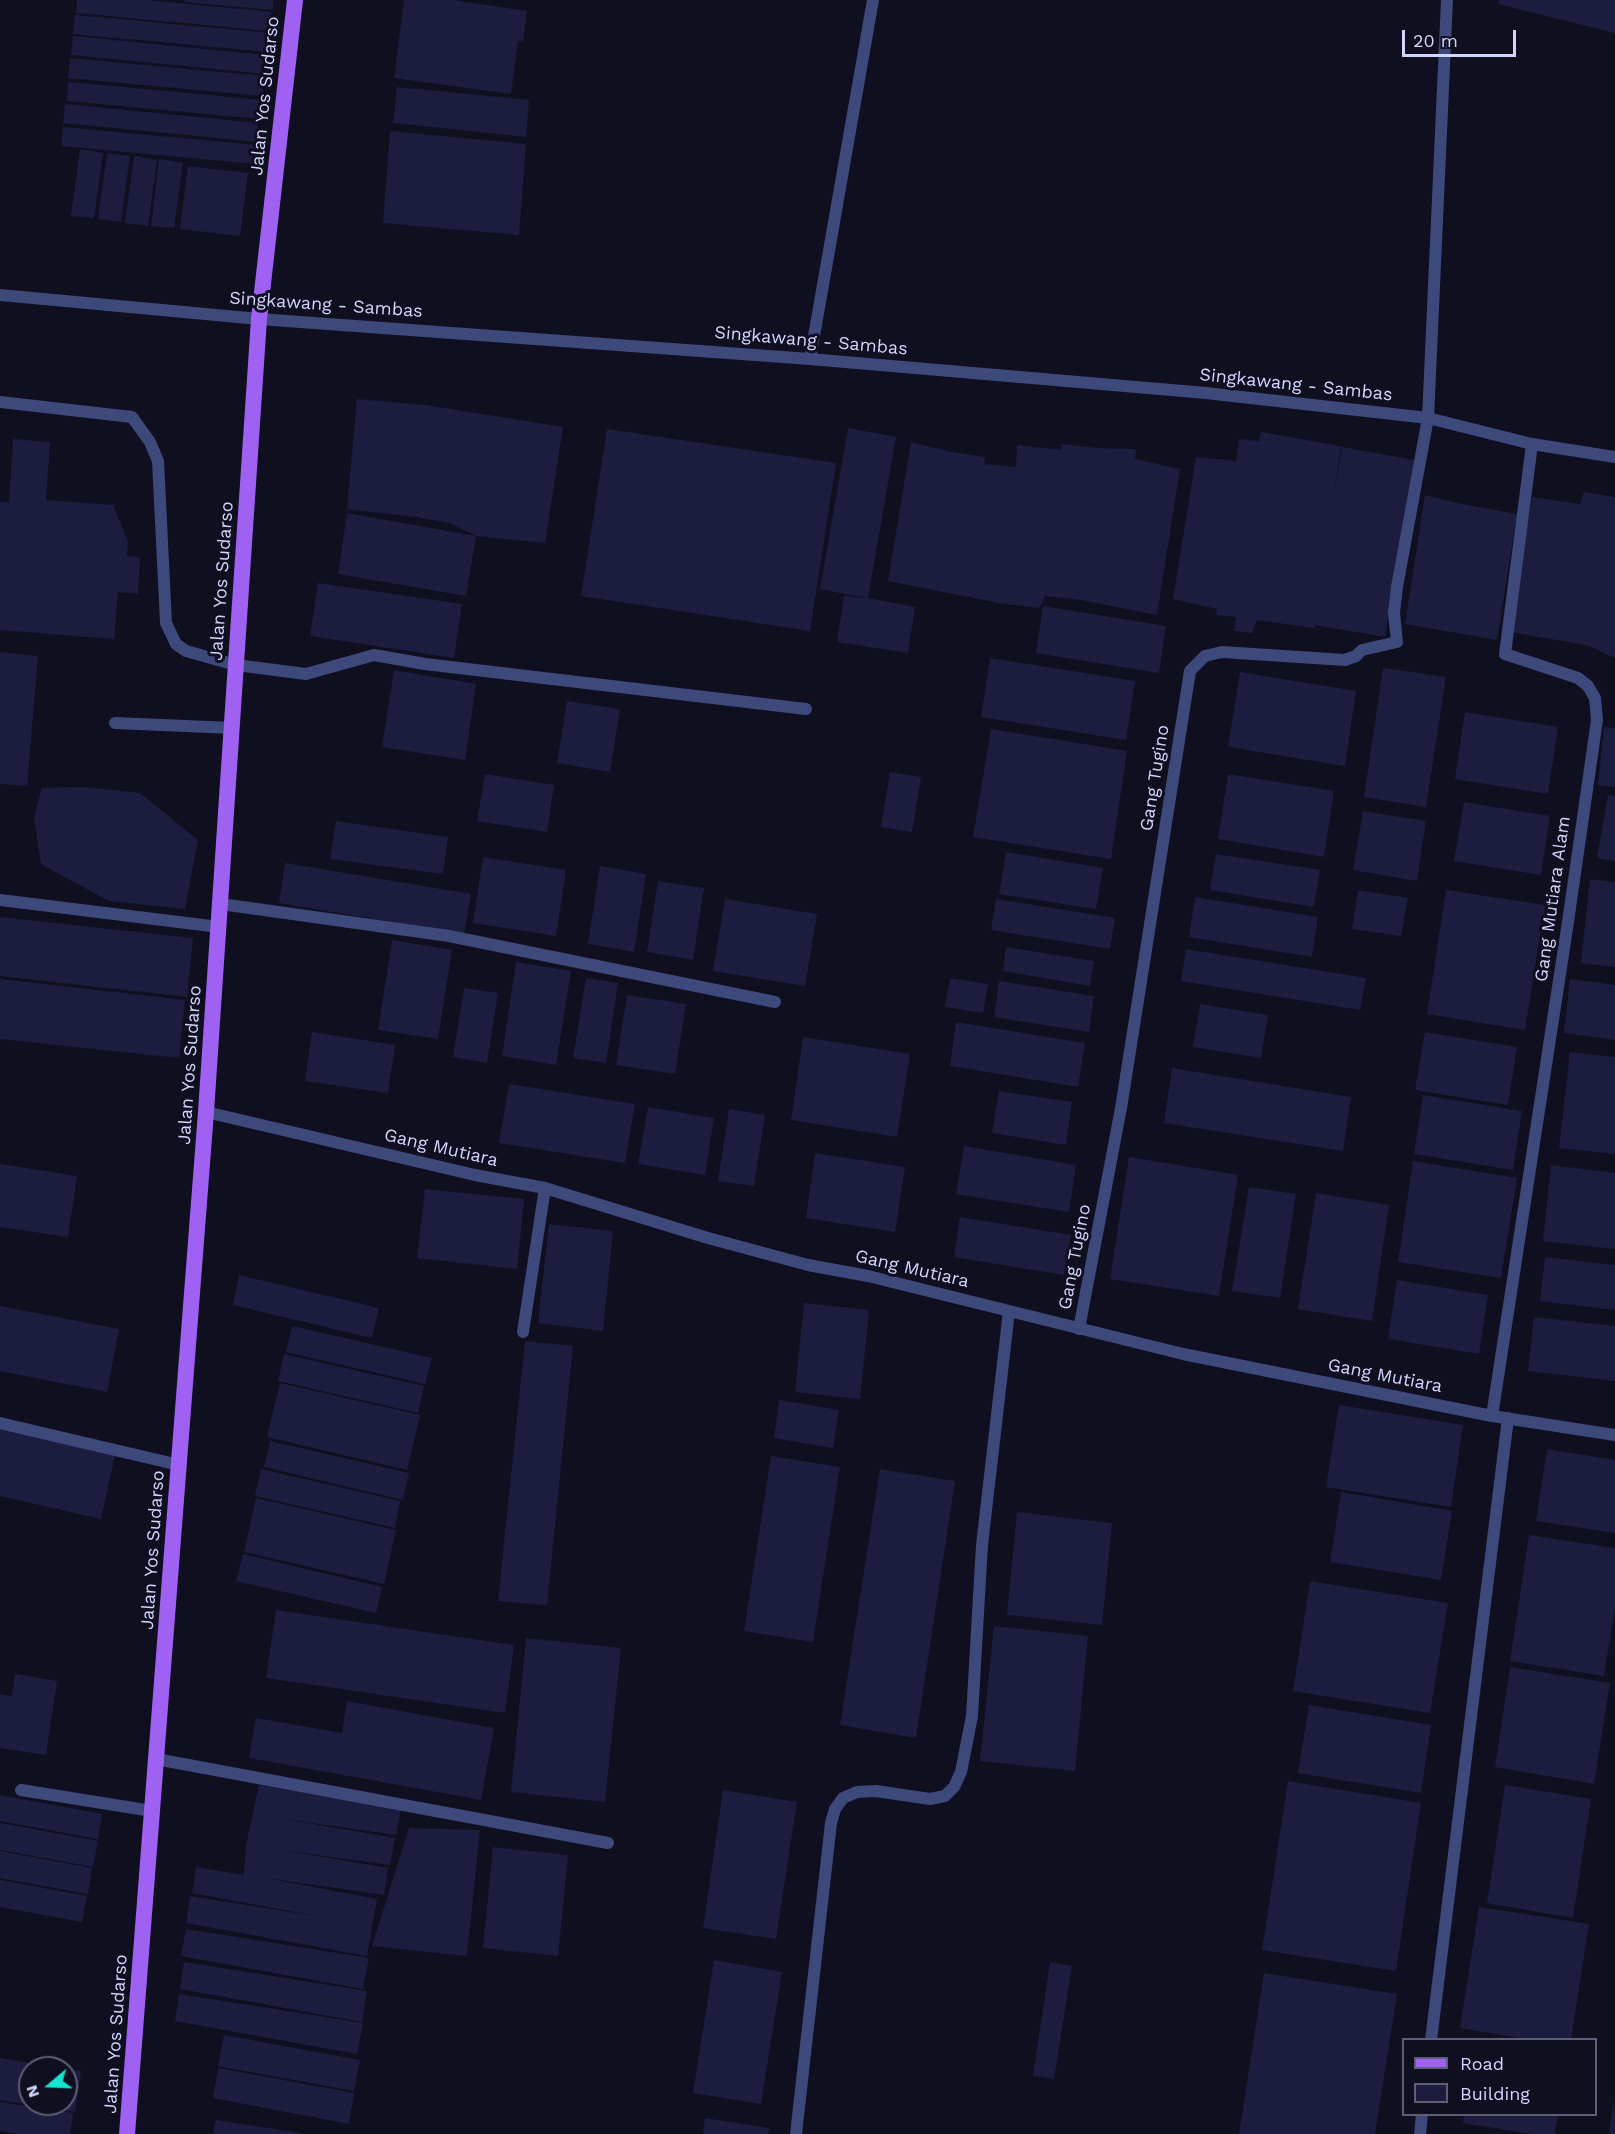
<!DOCTYPE html>
<style>
body{margin:0}
#map{position:relative;width:1615px;height:2134px;overflow:hidden;background:#0f0f20;font-family:"Work Sans",sans-serif}
canvas{display:block}
.legend{position:absolute;left:1402px;top:2038px;width:195px;height:78px;box-sizing:border-box;background:#0f0f20;border:2px solid #5d5e78;margin:0;padding:8px 10px;list-style:none;font-size:18px;color:#d1d5fb}
.legend li{display:flex;align-items:center;gap:12px;height:30px}
.legend b{width:30px;border:2px solid #5d5e78}
.north{position:absolute;left:18px;top:2056px;width:60px;height:60px;box-sizing:border-box;background:#0f0f20;border:2px solid #5d5e78;border-radius:50%;rotate:251deg;font-size:16px;font-weight:700;line-height:24px;text-align:center;color:#d1d5fb}
.north::after{content:'';display:block;margin:auto;width:21px;height:27px;background:#12e6d0;clip-path:polygon(50% 0,100% 100%,50% 72%,0 100%)}
.scale{position:absolute;left:1402px;top:30px;width:114px;height:27px;box-sizing:border-box;border:3px solid #d1d5fb;border-top:0;padding-left:8px;font-size:18px;line-height:21px;white-space:nowrap;color:#d1d5fb;-webkit-text-stroke:4px #0f0f20;paint-order:stroke}
</style>
<div id="map">
<canvas width="1615" height="2134"></canvas>
<ul class="legend">
<li><b style="height:8px;background:#9e61f2"></b>Road</li>
<li><b style="height:16px;background:#1c1c3f"></b>Building</li>
</ul>
<div class="north">N</div>
<div class="scale">20 m</div>
</div>
<script>
const ctx = document.querySelector('canvas').getContext('2d');
ctx.lineJoin = 'round';
function paint(path, color) { ctx.fillStyle = color; ctx.fill(path, 'evenodd'); }
const toPath = rows => new Path2D(rows.map(r => 'M' + r).join(''));
function strokePath(path, color, width, dash) { ctx.strokeStyle = color; ctx.lineWidth = width; ctx.lineCap = dash ? 'butt' : 'round'; ctx.setLineDash(dash || []); ctx.stroke(path); }
function label(font, color, halo, rows, align = 'center') {
  ctx.font = font + ' "Work Sans",sans-serif'; ctx.lineWidth = 6; ctx.setLineDash([]); ctx.textBaseline = 'middle'; ctx.strokeStyle = halo; ctx.fillStyle = color; for (const [text, x, y, turn = 0] of rows) {
    ctx.save(); ctx.translate(x, y); ctx.rotate((+turn || 0) * Math.PI / 180); ctx.textAlign = isNaN(turn) ? turn : align; if (halo) ctx.strokeText(text, 0, 0); ctx.fillText(text, 0, 0); ctx.restore();
  }
}
const building = toPath([
 [77,0,148,0,272,12,270,31,76,13],
 [185,0,273,0,273,10,184,2],
 [404,0,452,0,527,11,523,42,518,41,511,94,394,78],
 [1499,0,1615,0,1615,33,1498,4],
 [75,15,269,33,267,52,73,34],
 [73,36,266,55,265,74,71,55],
 [70,58,264,76,262,96,68,78],
 [68,82,263,100,261,119,67,101],
 [397,87,529,100,526,137,393,123],
 [65,104,258,123,257,142,63,123],
 [63,127,257,145,255,164,61,146],
 [390,131,526,144,519,235,383,223],
 [80,149,103,153,94,218,71,216],
 [107,153,130,156,121,222,98,219],
 [134,156,157,160,148,226,125,223],
 [159,159,183,163,174,228,151,226],
 [188,166,248,173,240,236,180,229],
 [357,399,426,405,563,427,545,543,476,536,449,523,416,517,347,509],
 [848,428,896,437,868,598,915,607,908,653,837,642,844,596,865,598,820,589],
 [607,429,836,463,810,631,581,596],
 [1261,432,1341,446,1333,501,1342,447,1415,460,1385,637,1315,625,1314,628,1257,620,1252,633,1234,631,1236,617,1216,615,1217,609,1173,599,1196,457,1236,461,1239,439,1259,441],
 [13,439,50,442,46,500,113,505,128,541,127,556,140,557,138,594,118,592,114,639,0,630,0,502,9,503],
 [911,442,952,452,985,457,984,464,1016,467,1017,445,1061,450,1061,444,1097,448,1136,449,1135,459,1180,469,1157,615,1081,600,1045,596,1039,608,999,603,888,581],
 [1584,492,1615,497,1615,658,1586,645,1510,632,1532,497,1580,504],
 [1425,495,1461,504,1517,514,1497,640,1405,624],
 [347,513,476,536,466,596,338,574],
 [318,583,462,604,454,658,310,636],
 [1043,606,1166,626,1159,673,1036,653],
 [0,652,38,656,27,786,0,784],
 [990,658,1135,681,1126,740,981,717],
 [1383,668,1446,677,1426,807,1364,797],
 [394,670,476,684,465,760,382,747],
 [1240,672,1356,691,1345,766,1228,747],
 [567,701,620,709,610,772,557,763],
 [1465,712,1558,727,1548,794,1455,779],
 [1604,727,1615,728,1615,787,1598,785],
 [991,729,1127,751,1111,859,973,837],
 [890,772,921,777,912,832,881,827],
 [485,774,554,785,547,832,477,821],
 [1228,774,1334,791,1324,857,1218,839],
 [84,787,140,793,198,840,185,909,109,901,41,864,34,817,42,788],
 [1608,795,1615,796,1615,861,1597,858],
 [1464,802,1550,816,1541,875,1454,861],
 [1363,811,1426,821,1417,881,1353,870],
 [336,821,448,837,443,874,330,859],
 [1006,852,1103,868,1096,909,999,894],
 [1216,854,1320,870,1314,907,1210,890],
 [483,857,566,870,556,936,473,923],
 [285,863,471,894,464,934,279,903],
 [600,866,646,874,634,952,588,944],
 [1590,879,1615,882,1615,967,1581,963],
 [658,881,704,888,693,960,647,952],
 [1358,890,1408,898,1401,936,1352,929],
 [1446,890,1545,905,1525,1030,1427,1014],
 [1195,897,1318,917,1312,957,1189,937],
 [725,899,817,914,805,986,713,971],
 [996,899,1115,918,1110,949,991,930],
 [0,917,193,938,187,997,0,976],
 [392,940,452,950,438,1039,378,1030],
 [1006,947,1094,961,1090,986,1003,971],
 [1186,949,1366,978,1360,1010,1181,981],
 [516,962,571,971,556,1065,502,1056],
 [586,978,618,983,606,1063,573,1058],
 [950,978,988,984,983,1013,945,1007],
 [0,979,185,1000,179,1058,0,1039],
 [1570,979,1615,985,1615,1040,1564,1033],
 [999,981,1094,996,1089,1032,994,1017],
 [464,988,498,993,487,1063,453,1057],
 [627,995,686,1004,675,1074,616,1065],
 [1200,1004,1268,1015,1261,1058,1193,1047],
 [956,1022,1085,1043,1078,1087,950,1066],
 [312,1032,395,1045,388,1093,305,1081],
 [1425,1032,1517,1047,1508,1105,1415,1090],
 [803,1037,910,1054,897,1137,791,1120],
 [1570,1052,1615,1057,1615,1154,1559,1148],
 [1172,1068,1351,1097,1343,1151,1164,1123],
 [509,1084,635,1104,625,1163,499,1143],
 [999,1091,1072,1102,1066,1145,992,1133],
 [1423,1095,1522,1111,1513,1170,1414,1154],
 [648,1107,714,1118,705,1175,638,1164],
 [729,1109,765,1115,754,1186,718,1181],
 [964,1146,1076,1165,1069,1212,956,1194],
 [815,1153,905,1167,895,1232,806,1218],
 [1129,1157,1238,1175,1219,1296,1110,1279],
 [1413,1161,1517,1178,1501,1278,1398,1262],
 [0,1164,77,1176,68,1237,0,1227],
 [1551,1165,1615,1173,1615,1249,1543,1241],
 [1249,1187,1296,1194,1280,1298,1232,1291],
 [425,1189,524,1199,517,1269,417,1258],
 [1316,1193,1389,1205,1372,1321,1298,1309],
 [960,1217,1071,1235,1064,1275,954,1257],
 [549,1224,613,1231,603,1331,538,1323],
 [1545,1257,1615,1265,1615,1310,1540,1301],
 [239,1275,379,1308,372,1338,233,1305],
 [1397,1280,1488,1295,1479,1354,1388,1339],
 [804,1303,869,1310,860,1399,795,1392],
 [0,1306,119,1329,107,1392,0,1371],
 [1534,1317,1615,1326,1615,1381,1528,1371],
 [292,1326,432,1358,425,1384,286,1352],
 [525,1341,573,1346,547,1605,498,1601],
 [284,1354,424,1386,418,1413,278,1381],
 [280,1383,420,1415,407,1470,267,1437],
 [779,1400,839,1410,833,1448,774,1438],
 [1339,1405,1463,1425,1451,1507,1326,1487],
 [0,1424,116,1451,101,1519,0,1496],
 [270,1441,409,1473,403,1500,264,1467],
 [1547,1449,1615,1460,1615,1533,1536,1521],
 [771,1456,840,1467,813,1642,744,1631],
 [261,1469,400,1501,395,1528,255,1496],
 [880,1469,955,1481,916,1738,840,1725],
 [1341,1492,1452,1511,1441,1580,1330,1562],
 [256,1498,396,1530,384,1584,244,1552],
 [1017,1512,1112,1523,1102,1625,1007,1615],
 [1529,1535,1615,1548,1615,1608,1604,1676,1510,1661],
 [243,1554,382,1587,376,1613,236,1581],
 [1310,1581,1448,1603,1430,1713,1293,1691],
 [276,1610,514,1645,505,1713,266,1678],
 [994,1626,1088,1636,1075,1771,980,1761],
 [526,1638,621,1648,605,1802,511,1792],
 [1510,1667,1610,1683,1594,1784,1495,1767],
 [15,1674,57,1681,46,1755,0,1748,0,1694,12,1696],
 [347,1701,494,1728,481,1800,249,1758,256,1718,342,1733],
 [1309,1705,1431,1725,1421,1793,1298,1773],
 [1288,1781,1421,1803,1396,1971,1262,1950],
 [259,1785,401,1809,396,1835,284,1819,395,1838,390,1865,281,1850,388,1868,384,1895,266,1878,377,1899,367,1956,186,1923,190,1896,322,1917,192,1893,196,1867,244,1875,246,1845],
 [1505,1785,1591,1799,1573,1918,1487,1903],
 [723,1790,797,1802,776,1939,703,1928],
 [0,1795,102,1814,98,1839,0,1821],
 [0,1823,98,1841,93,1867,0,1850],
 [409,1828,480,1830,467,1956,372,1946],
 [493,1847,568,1855,558,1956,483,1948],
 [0,1851,92,1868,88,1894,0,1878],
 [0,1880,87,1896,82,1922,0,1907],
 [1479,1907,1589,1924,1571,2040,1532,2040,1460,2028],
 [186,1929,369,1958,363,1989,181,1956],
 [714,1960,782,1972,761,2104,693,2093],
 [184,1962,367,1991,362,2022,180,1989],
 [1050,1962,1072,1966,1054,2079,1033,2076],
 [1264,1973,1397,1994,1375,2134,1239,2134],
 [179,1994,363,2023,357,2054,175,2021],
 [224,2035,360,2060,354,2091,218,2066],
 [0,2058,52,2067,30,2068,30,2105,0,2100],
 [218,2068,354,2093,349,2124,213,2098],
 [66,2069,81,2071,75,2112,32,2105,66,2104],
 [1614,2099,1615,2134,1609,2134],
 [0,2102,73,2113,70,2134,17,2134,0,2131],
 [1464,2115,1558,2115,1555,2134,1531,2134,1463,2123],
 [705,2118,769,2128,768,2134,703,2134],
 [216,2120,301,2133,300,2134,213,2134]
]);
const service = toPath([
 [810,359,873,0],
 [0,402,132,417,150,442,158,461,166,623,176,644,186,651,236,665],
 [115,723,233,728],
 [156,1759,608,1843],
 [21,1790,152,1811]
]);
const minor = toPath([
 [236,665,306,674,374,655,425,664,806,709],
 [0,900,219,927],
 [221,904,449,936,775,1002],
 [206,1112,475,1175,545,1188,708,1238,808,1265,868,1276,1183,1354,1492,1416,1615,1435],
 [1079,1329,1121,1108,1190,671,1205,656,1222,652,1345,660,1356,656,1362,650,1397,642,1394,613,1397,587,1428,418,1447,0],
 [523,1332,545,1188],
 [1492,1416,1568,922,1597,720,1595,698,1588,686,1578,678,1505,654,1532,444],
 [0,1423,179,1465],
 [1431,2040,1508,1418],
 [796,2134,831,1823,835,1809,843,1798,857,1792,876,1791,930,1799,945,1796,954,1787,961,1772,972,1716,982,1545,1009,1311],
 [1420,2134,1422,2114]
]);
const tertiary = toPath([
 [0,295,259,319,810,359,1206,393,1428,418,1532,444,1615,457]
]);
const primary = toPath([
 [127,2134,206,1112,259,319,295,0]
]);
const streetNames = [
 ["Jalan Yos Sudarso",265,96,-84],
 ["Singkawang - Sambas",326,305,4],
 ["Singkawang - Sambas",811,341,5],
 ["Singkawang - Sambas",1296,385,6],
 ["Jalan Yos Sudarso",222,581,-86],
 ["Gang Tugino",1155,778,-81],
 ["Gang Mutiara Alam",1553,899,-82],
 ["Jalan Yos Sudarso",190,1065,-86],
 ["Gang Mutiara",441,1148,13],
 ["Gang Tugino",1075,1257,-79],
 ["Gang Mutiara",912,1269,13],
 ["Gang Mutiara",1385,1376,11],
 ["Jalan Yos Sudarso",153,1550,-86],
 ["Jalan Yos Sudarso",116,2034,-86]
];
paint(building, '#1c1c3f');
strokePath(service, '#3d487b', 12);
strokePath(minor, '#3d487b', 12);
strokePath(tertiary, '#3d487b', 12);
strokePath(primary, '#9e61f2', 16);
label('18px', '#d1d5fb', '#0f0f20', streetNames);
</script>
